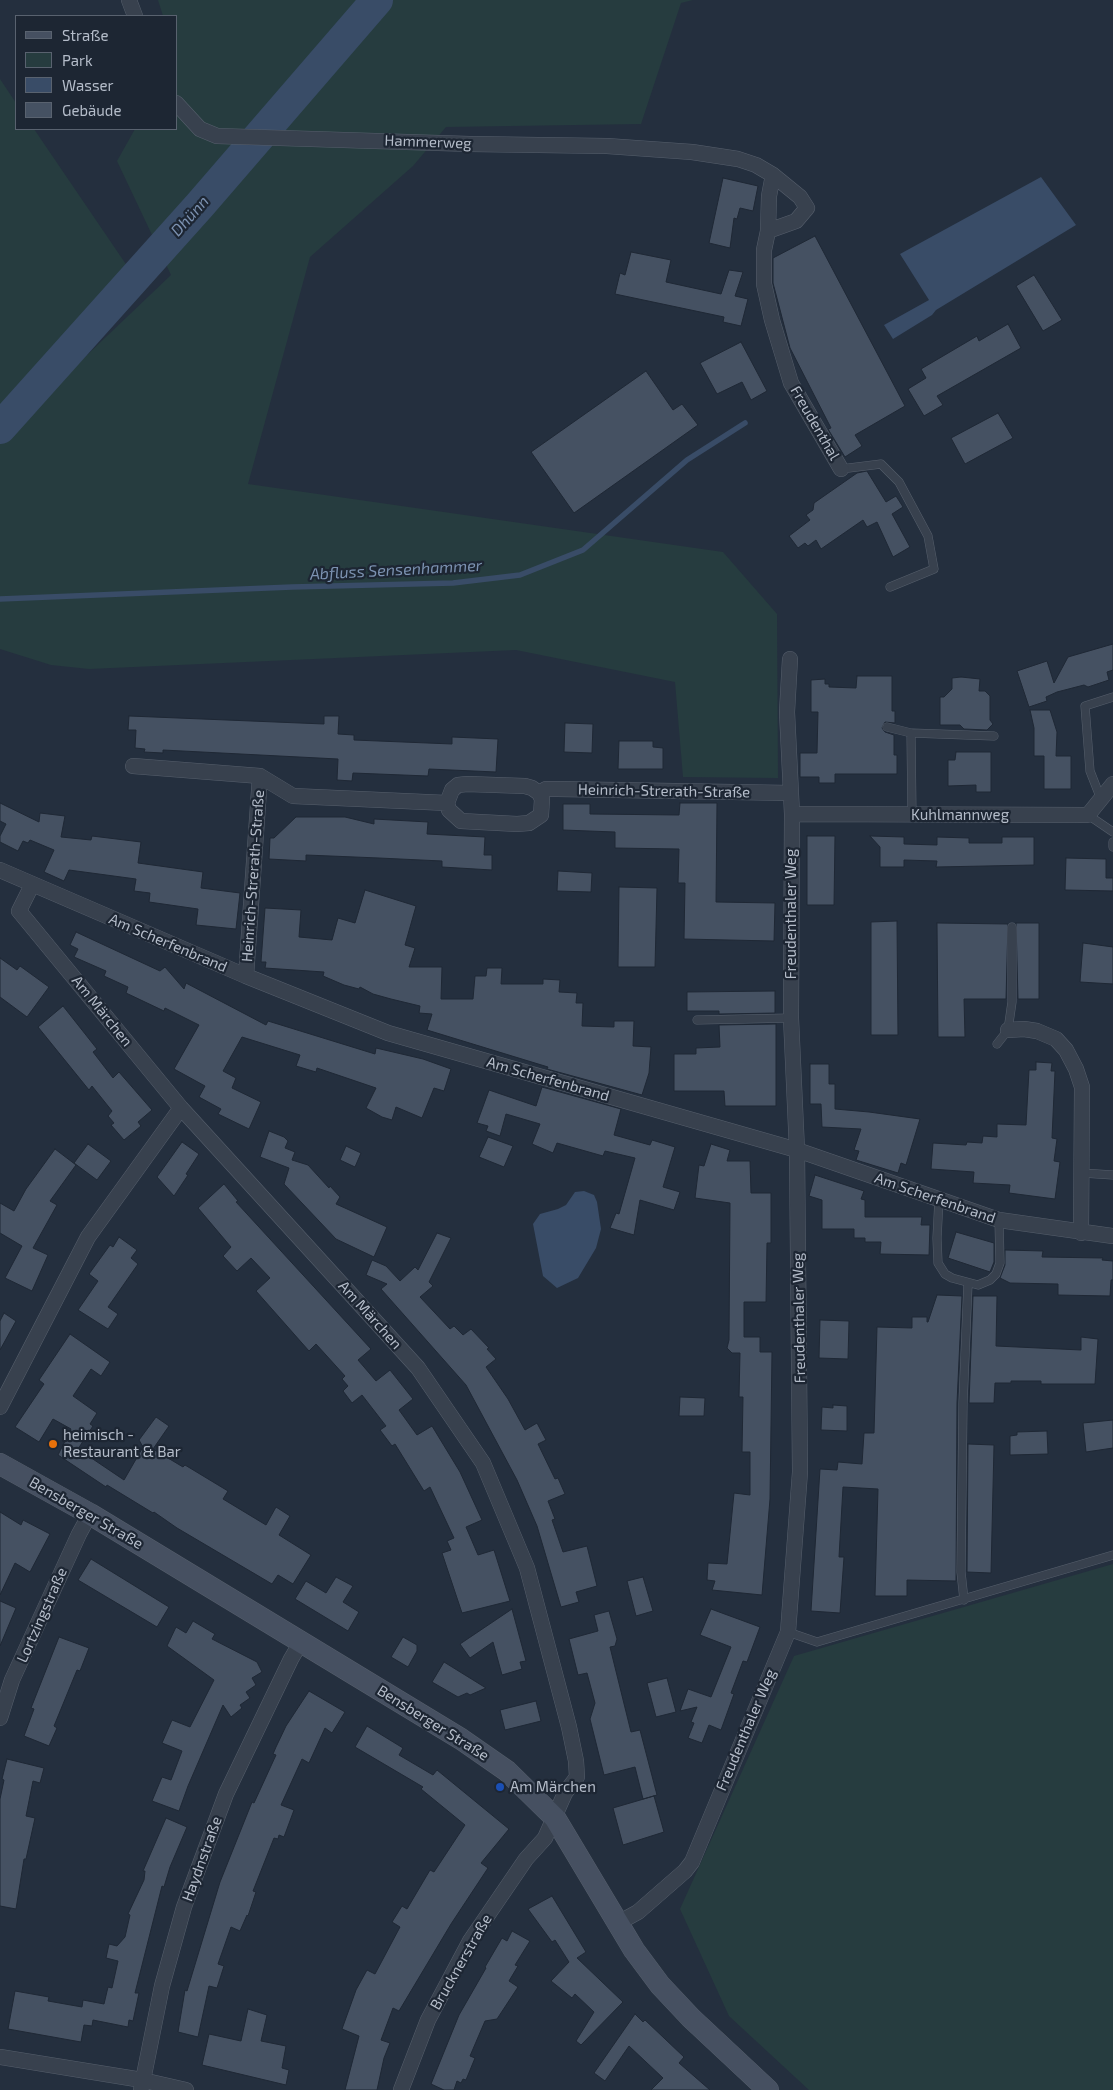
<!DOCTYPE html>
<meta charset="utf-8">
<style>
body{margin:0}
#map{position:relative;width:1113px;height:2090px;overflow:hidden;background:#242f3e;font-family:"Exo 2",sans-serif}
canvas{display:block}
.legend{position:absolute;left:15px;top:15px;width:162px;height:115px;box-sizing:border-box;background:#1d2633;border:1px solid #59626f;margin:0;padding:6px 9px;list-style:none;font-size:15px;color:#b4bcc9}
.legend li{display:flex;align-items:center;gap:10px;height:25px}
.legend b{width:25px;border:1px solid #59626f}
</style>
<div id="map">
<canvas width="1113" height="2090"></canvas>
<ul class="legend">
<li><b style="height:6px;background:#465061"></b>Straße</li>
<li><b style="height:14px;background:#263c3f"></b>Park</li>
<li><b style="height:14px;background:#394c67"></b>Wasser</li>
<li><b style="height:14px;background:#455162"></b>Gebäude</li>
</ul>
</div>
<script>
const ctx = document.querySelector('canvas').getContext('2d');
ctx.lineJoin = 'round';
function paint(path, color) { ctx.fillStyle = color; ctx.fill(path, 'evenodd'); }
const toPath = rows => new Path2D(rows.map(r => 'M' + r).join(''));
function strokePath(path, color, width, dash) { ctx.strokeStyle = color; ctx.lineWidth = width; ctx.lineCap = dash ? 'butt' : 'round'; ctx.setLineDash(dash || []); ctx.stroke(path); }
function label(font, color, halo, rows, align = 'center') {
  ctx.font = font + ' "Exo 2",sans-serif'; ctx.lineWidth = 4.5; ctx.setLineDash([]); ctx.textBaseline = 'middle'; ctx.strokeStyle = halo; ctx.fillStyle = color; for (const [text, x, y, turn = 0] of rows) {
    ctx.save(); ctx.translate(x, y); ctx.rotate((+turn || 0) * Math.PI / 180); ctx.textAlign = isNaN(turn) ? turn : align; if (halo) ctx.strokeText(text, 0, 0); ctx.fillText(text, 0, 0); ctx.restore();
  }
}
const green = toPath([
 [158,0,693,0,681,3,641,124,446,127,413,166,310,257,248,484,723,552,777,614,778,778,683,777,675,682,516,650,89,669,51,665,0,649,0,438,171,275,117,161,135,129,176,129,176,16,163,16],
 [0,79,16,103,16,129,34,129,136,279,0,423],
 [1113,1564,1113,2090,809,2090,729,2016,680,1909,794,1656]
]);
const water = toPath([
 [1041,177,1076,225,936,310,932,315,893,339,884,325,929,300,900,254],
 [584,1191,594,1195,597,1202,601,1229,596,1248,578,1278,557,1288,543,1276,533,1224,540,1214,558,1209,566,1205,575,1192]
]);
const stream = toPath([
 [0,599,292,587,453,583,520,575,583,550,687,460,745,423]
]);
const river = toPath([
 [0,428,200,205,377,0]
]);
const building = toPath([
 [723,178,758,186,753,211,740,208,737,219,734,218,730,248,709,243,723,178],
 [815,236,905,406,855,435,862,446,845,457,828,429,831,428,790,348,773,283,773,258,815,236],
 [631,252,671,260,666,282,721,294,729,270,743,272,735,296,748,299,741,326,723,322,724,317,615,294,620,273,625,275,631,252],
 [1034,275,1062,320,1043,331,1016,286,1034,275],
 [1008,324,1021,348,937,396,943,405,924,416,908,389,926,378,921,369,977,336,979,341,1008,324],
 [741,342,767,391,751,400,742,382,717,394,700,363,741,342],
 [646,371,673,410,682,404,698,425,574,513,531,452,646,371],
 [998,413,1013,438,965,464,951,438,998,413],
 [867,471,886,502,896,496,903,507,892,514,910,547,893,557,877,522,867,527,863,520,821,549,816,540,808,546,805,543,798,548,789,536,810,520,806,515,813,510,814,503,857,473,867,471],
 [1113,644,1113,670,1107,672,1109,680,1088,687,1084,685,1057,692,1046,697,1047,701,1029,707,1017,671,1047,661,1054,683,1068,657,1113,644],
 [857,676,892,676,892,711,895,711,895,723,885,722,882,728,885,732,894,735,894,755,897,755,897,774,835,774,835,783,819,783,819,777,800,777,800,753,817,753,818,712,811,712,811,680,825,679,825,684,829,684,829,687,856,688,857,676],
 [961,677,980,679,979,691,985,691,990,696,990,720,993,724,987,730,964,729,960,725,940,725,940,697,944,697,952,689,952,678,961,677],
 [1030,710,1050,710,1057,732,1056,756,1071,756,1071,789,1044,789,1044,756,1034,756,1034,728,1030,710],
 [129,716,324,724,324,716,339,716,338,734,354,735,354,740,452,744,452,737,498,739,496,772,429,769,428,776,353,773,352,781,337,780,338,759,163,750,163,753,144,752,145,749,135,748,136,730,128,730,129,716],
 [565,723,593,724,592,753,564,752,565,723],
 [619,741,653,741,653,747,663,748,663,769,618,769,619,741],
 [956,752,991,752,991,792,976,792,976,785,948,786,948,760,955,760,956,752],
 [0,803,39,822,40,813,65,816,61,837,91,840,92,836,141,842,138,863,203,872,201,888,240,893,236,929,196,925,198,909,149,902,150,893,134,891,136,879,69,870,64,881,44,872,54,850,30,840,28,843,23,841,18,851,0,842,0,836,6,824,0,821,0,803],
 [680,803,717,803,716,902,775,903,774,941,684,939,685,883,678,883,679,849,615,848,615,832,563,830,563,804,590,804,590,814,679,815,680,803],
 [296,817,345,817,374,824,374,819,428,822,427,834,485,837,484,855,492,855,492,870,442,867,442,861,379,858,306,855,306,861,269,859,270,838,274,838,296,817],
 [807,836,835,836,834,905,807,905,807,836],
 [870,836,904,837,904,844,937,845,937,837,969,838,969,843,1002,843,1002,837,1034,837,1034,865,936,867,937,861,904,860,904,867,880,867,880,847,870,836],
 [1066,858,1106,859,1106,878,1113,878,1113,891,1065,890,1066,858],
 [558,871,592,873,591,892,557,891,558,871],
 [619,887,657,888,655,967,618,967,619,887],
 [365,890,416,906,405,945,415,948,409,967,442,967,441,999,473,999,475,976,486,976,487,968,502,968,501,984,543,984,543,979,560,980,559,992,577,993,576,1003,583,1003,582,1026,614,1027,614,1021,634,1021,633,1046,651,1047,649,1073,642,1095,547,1069,548,1067,427,1030,432,1014,419,1013,420,1006,391,999,373,994,360,987,359,989,344,985,323,976,324,972,265,968,266,962,261,962,265,908,301,910,299,937,332,940,338,918,355,923,365,890],
 [897,921,898,1035,871,1035,871,922,897,921],
 [937,923,1008,924,1006,999,964,999,965,1037,938,1037,937,923],
 [1016,923,1039,923,1039,999,1018,999,1016,923],
 [76,932,160,971,165,967,184,989,186,983,266,1025,268,1021,375,1054,376,1048,423,1059,451,1069,444,1091,434,1088,422,1118,396,1107,392,1120,382,1117,366,1108,376,1088,317,1068,316,1072,296,1066,300,1055,242,1037,223,1071,236,1078,232,1088,261,1102,249,1129,218,1114,221,1109,199,1097,205,1086,174,1069,199,1025,165,1008,164,1011,126,993,128,987,104,976,106,971,74,957,78,949,70,945,76,932],
 [1083,943,1113,947,1113,984,1080,982,1083,943],
 [0,958,17,970,20,966,49,987,27,1017,0,997,0,958],
 [775,991,775,1013,719,1014,719,1011,687,1011,687,992,775,991],
 [63,1006,97,1049,93,1052,113,1078,119,1072,152,1110,138,1122,141,1126,124,1140,111,1125,114,1123,108,1116,112,1111,92,1086,89,1090,38,1027,63,1006],
 [776,1024,776,1106,725,1106,724,1091,674,1091,674,1054,696,1054,696,1048,720,1047,719,1025,776,1024],
 [1036,1062,1052,1063,1051,1071,1055,1071,1052,1138,1057,1139,1054,1161,1060,1162,1055,1199,1009,1193,1010,1185,973,1183,974,1172,931,1169,933,1143,966,1145,967,1142,982,1143,983,1136,997,1137,997,1124,1026,1125,1029,1070,1036,1070,1036,1062],
 [810,1064,829,1064,829,1084,835,1084,835,1109,869,1112,920,1119,906,1165,901,1163,898,1173,856,1160,859,1151,854,1150,861,1129,822,1127,821,1104,810,1104,810,1064],
 [542,1087,621,1109,614,1135,650,1145,652,1140,675,1147,663,1187,680,1192,674,1210,640,1200,634,1235,610,1228,616,1213,619,1214,635,1158,605,1151,603,1156,557,1143,553,1153,532,1144,540,1124,506,1114,500,1136,486,1131,488,1126,477,1123,489,1090,536,1106,542,1087],
 [269,1131,284,1137,288,1141,285,1148,295,1152,292,1160,308,1165,329,1188,330,1186,340,1197,336,1204,387,1227,374,1257,336,1239,284,1184,289,1168,260,1157,269,1131],
 [488,1137,513,1146,504,1167,479,1157,488,1137],
 [182,1142,199,1154,186,1174,188,1175,174,1196,157,1177,182,1142],
 [88,1144,111,1161,97,1180,74,1163,88,1144],
 [711,1144,730,1150,727,1161,750,1161,751,1193,771,1193,771,1243,767,1243,766,1302,744,1302,744,1337,760,1337,760,1352,772,1352,770,1499,762,1595,712,1590,715,1581,707,1580,708,1563,727,1564,734,1493,750,1495,750,1452,742,1452,743,1397,739,1397,740,1353,732,1353,727,1348,729,1340,730,1203,695,1198,699,1165,704,1166,711,1144],
 [346,1146,361,1153,355,1167,340,1160,346,1146],
 [55,1149,76,1165,50,1201,57,1205,33,1248,48,1255,32,1291,5,1278,22,1246,0,1233,0,1203,14,1211,26,1189,55,1149],
 [815,1175,864,1191,861,1199,865,1200,865,1217,922,1217,921,1225,930,1225,929,1255,880,1254,881,1242,865,1242,865,1238,854,1238,854,1229,822,1229,822,1200,809,1196,815,1175],
 [224,1184,238,1201,236,1202,371,1349,358,1360,376,1381,390,1370,413,1399,399,1410,417,1435,432,1426,460,1472,482,1520,466,1527,478,1555,494,1550,510,1601,462,1613,442,1553,451,1550,447,1541,454,1538,430,1487,424,1491,395,1444,392,1446,380,1430,386,1426,362,1395,352,1403,343,1391,348,1386,342,1379,345,1376,316,1344,309,1351,256,1291,270,1278,251,1258,237,1271,223,1256,231,1247,198,1208,224,1184],
 [956,1232,994,1243,994,1262,990,1272,948,1258,956,1232],
 [437,1233,451,1238,429,1282,433,1286,420,1297,450,1329,454,1326,463,1335,471,1329,489,1348,487,1349,496,1359,486,1367,508,1399,525,1430,537,1423,546,1440,538,1444,555,1479,558,1478,565,1494,548,1501,555,1519,552,1520,563,1552,587,1546,597,1586,576,1592,579,1602,561,1607,537,1526,517,1480,466,1385,381,1289,387,1284,366,1275,372,1260,386,1266,400,1281,415,1267,418,1270,437,1233],
 [119,1237,137,1250,131,1258,138,1264,108,1307,118,1314,108,1329,78,1310,98,1281,89,1274,110,1245,113,1247,119,1237],
 [1005,1250,1043,1251,1042,1257,1103,1258,1102,1260,1113,1261,1113,1280,1111,1280,1110,1296,1058,1295,1058,1284,1010,1283,1000,1278,1005,1265,1005,1250],
 [937,1295,962,1296,957,1403,956,1581,907,1580,907,1596,875,1596,878,1489,843,1487,839,1557,844,1557,840,1613,811,1611,820,1469,837,1470,838,1462,862,1464,864,1433,874,1433,877,1327,912,1328,912,1317,927,1317,927,1322,928,1322,937,1295],
 [973,1296,997,1296,996,1346,1081,1350,1081,1337,1098,1339,1095,1384,1041,1384,1041,1381,1011,1381,1011,1383,995,1383,994,1403,969,1403,973,1296],
 [4,1313,16,1321,0,1350,0,1321,4,1313],
 [820,1320,849,1321,848,1359,819,1358,820,1320],
 [70,1334,110,1362,101,1376,91,1369,73,1396,97,1413,90,1424,93,1426,78,1449,124,1480,143,1447,139,1440,156,1417,169,1426,153,1449,183,1467,185,1465,228,1491,223,1499,266,1525,276,1507,290,1516,279,1535,311,1555,293,1584,278,1575,272,1584,177,1528,154,1512,153,1513,107,1485,106,1487,58,1455,71,1429,53,1419,39,1442,15,1427,44,1384,39,1380,70,1334],
 [680,1397,705,1398,704,1416,679,1416,680,1397],
 [833,1405,847,1406,847,1431,821,1430,822,1407,833,1408,833,1405],
 [1113,1420,1113,1448,1086,1452,1083,1423,1113,1420],
 [1047,1431,1048,1454,1010,1455,1010,1436,1017,1435,1017,1432,1047,1431],
 [968,1444,994,1445,991,1573,967,1572,968,1444],
 [0,1512,21,1525,23,1520,50,1534,30,1572,15,1563,0,1595,0,1512],
 [91,1559,169,1607,157,1627,78,1580,91,1559],
 [336,1577,353,1586,343,1602,359,1612,348,1631,295,1599,306,1581,326,1593,336,1577],
 [643,1577,653,1611,636,1616,627,1581,643,1577],
 [0,1601,16,1608,0,1646,0,1601],
 [512,1609,526,1661,520,1662,522,1669,502,1675,493,1642,470,1658,460,1644,512,1609],
 [711,1609,760,1627,747,1662,743,1661,731,1693,734,1694,721,1730,709,1725,702,1743,688,1738,694,1723,691,1722,697,1707,680,1711,688,1689,711,1697,731,1647,700,1635,711,1609],
 [609,1611,617,1639,615,1646,610,1647,631,1732,640,1730,657,1795,643,1799,635,1767,604,1775,590,1719,595,1703,587,1673,578,1675,569,1639,598,1631,594,1615,609,1611],
 [193,1621,215,1634,212,1639,257,1662,262,1672,252,1678,256,1685,246,1692,250,1698,240,1705,242,1708,231,1717,223,1705,188,1786,179,1811,152,1801,162,1777,171,1780,182,1751,162,1743,172,1720,190,1727,214,1680,167,1646,176,1627,186,1633,193,1621],
 [59,1637,89,1648,80,1671,77,1670,54,1726,57,1728,49,1746,24,1736,34,1709,31,1708,59,1637],
 [403,1637,417,1645,417,1651,408,1667,391,1657,403,1637],
 [444,1662,486,1688,470,1695,467,1693,458,1697,432,1682,444,1662],
 [667,1678,676,1712,656,1717,647,1683,667,1678],
 [309,1691,345,1712,332,1733,325,1728,309,1763,302,1759,281,1805,294,1810,284,1837,279,1835,278,1839,274,1838,253,1891,256,1892,248,1916,247,1915,240,1931,231,1927,218,1964,224,1966,217,1988,209,1986,198,2037,178,2032,185,1990,187,1991,220,1882,252,1802,254,1803,276,1755,273,1754,276,1747,286,1726,309,1691],
 [536,1701,541,1721,505,1730,500,1710,536,1701],
 [367,1726,403,1748,399,1755,433,1775,437,1770,509,1829,481,1863,488,1868,451,1924,399,2011,393,2008,381,2040,390,2043,384,2058,377,2090,345,2090,359,2036,342,2029,356,1990,367,1970,375,1974,400,1927,392,1922,402,1906,407,1909,430,1870,434,1872,465,1825,421,1789,423,1787,355,1747,367,1726],
 [7,1759,44,1768,40,1783,33,1781,26,1816,35,1818,26,1859,24,1859,16,1909,0,1906,0,1799,4,1780,2,1779,7,1759],
 [654,1796,664,1832,623,1845,613,1808,654,1796],
 [166,1818,187,1827,170,1867,164,1887,162,1886,135,1993,139,1993,133,2021,129,2020,128,2027,93,2020,92,2026,84,2025,81,2042,8,2029,15,1991,49,1997,48,2001,82,2007,83,2000,104,2004,108,1987,112,1988,118,1961,106,1958,109,1944,117,1946,125,1937,130,1915,128,1914,144,1880,145,1871,143,1871,166,1818],
 [552,1896,586,1952,577,1958,623,2002,581,2045,576,2041,594,2012,575,1994,572,1998,551,1981,569,1962,555,1940,552,1942,528,1909,552,1896],
 [512,1931,530,1941,515,1965,518,1966,509,1981,518,1987,497,2019,485,2021,470,2056,475,2058,466,2080,463,2079,461,2083,457,2081,454,2090,444,2090,431,2084,459,2015,486,1968,485,1967,502,1938,507,1941,512,1931],
 [248,2009,267,2015,261,2041,286,2046,282,2068,289,2070,286,2085,202,2065,209,2034,241,2041,248,2009],
 [635,2014,643,2022,645,2020,684,2057,679,2063,710,2090,651,2090,663,2078,629,2046,605,2081,594,2073,635,2014]
]);
const service = toPath([
 [841,469,881,464,899,482,928,536,934,569,890,587],
 [887,727,911,733],
 [1101,799,1090,771,1085,706,1113,697],
 [912,815,911,733,994,736],
 [1088,815,1113,832],
 [1113,842,1113,847],
 [697,1020,791,1018],
 [997,1044,1008,1030,1012,1002,1012,927],
 [1082,1173,1113,1175],
 [939,1199,937,1238,938,1263,945,1274,952,1278,978,1285,990,1280,996,1274,1000,1263,999,1220],
 [964,1600,961,1572,963,1403,968,1283],
 [788,1632,817,1642,1113,1555]
]);
const minor = toPath([
 [129,0,135,16],
 [176,103,200,129,217,136,470,144,607,146,692,152,738,159,756,165,773,175,800,197,807,208,796,221,768,231,764,250,764,284,772,320,791,383,841,469],
 [768,231,769,196,773,175],
 [133,766,260,776],
 [467,784,525,786,532,788,539,793,542,799,541,815,529,823,517,824,461,821,449,810,447,803,452,790,458,785,467,784],
 [539,793,546,789,557,789,791,793],
 [792,814,1088,815,1113,784],
 [0,870,246,976,388,1033,797,1150,999,1220,1113,1236],
 [32,885,19,911,181,1108,418,1368,483,1463,527,1568,569,1727,576,1761,577,1777,565,1793,545,1838,526,1859,470,1941,428,2020,401,2090],
 [246,976,260,776,293,796,447,803],
 [1008,1030,1024,1029,1037,1031,1056,1039,1066,1050,1076,1069,1082,1087,1081,1233],
 [0,1407,88,1237,181,1108],
 [0,1718,12,1680,79,1534,90,1514],
 [618,1923,638,1912,685,1871,692,1862,788,1632,800,1472,797,1150,791,1018,792,814,787,712,790,659],
 [0,2057,142,2080,186,2090],
 [141,2090,162,1986,184,1907,226,1794,291,1659,301,1642]
]);
const secondary = toPath([
 [0,1464,90,1514,461,1739,507,1771,555,1818,634,1950,660,1985,691,2018,768,2090]
]);
const markers = [
 [53,1444,5,"#e8710a"],
 [500,1787,5,"#1a4fb4"]
];
const streetNames = [
 ["Hammerweg",428,142,2],
 ["Freudenthal",815,423,60],
 ["Heinrich-Strerath-Straße",664,791,1],
 ["Kuhlmannweg",960,815],
 ["Heinrich-Strerath-Straße",253,876,-86],
 ["Freudenthaler Weg",791,914,-90],
 ["Am Scherfenbrand",168,943,23],
 ["Am Märchen",102,1011,51],
 ["Am Scherfenbrand",548,1079,16],
 ["Am Scherfenbrand",935,1198,19],
 ["Am Märchen",370,1315,48],
 ["Freudenthaler Weg",799,1318,-91],
 ["Bensberger Straße",86,1513,30],
 ["Lortzingstraße",42,1615,-66],
 ["Bensberger Straße",433,1723,32],
 ["Freudenthaler Weg",746,1730,-67],
 ["Haydnstraße",202,1859,-70],
 ["Brucknerstraße",461,1962,-60]
];
const poiNames = [
 ["heimisch -",63,1435],
 ["Restaurant & Bar",63,1452],
 ["Am Märchen",510,1787]
];
const waterNames = [
 ["Dhünn",190,216,-48],
 ["Abfluss Sensenhammer",396,570,-3]
];
paint(green, '#263c3f');
paint(water, '#394c67');
strokePath(stream, '#394c67', 5.5);
strokePath(river, '#394c67', 32);
paint(building, '#455162');
strokePath(building, '#1f2835', 1);
strokePath(service, '#565f6c', 9);
strokePath(minor, '#565f6c', 16);
strokePath(secondary, '#565f6c', 22);
strokePath(service, '#38414e', 8);
strokePath(minor, '#38414e', 15);
strokePath(secondary, '#465061', 21);
for (const [x, y, r, color] of markers) { const dot = new Path2D(); dot.arc(x, y, r, 0, 2 * Math.PI); ctx.fillStyle = color; ctx.fill(dot); strokePath(dot, '#1d2633', 2); }
label('15px', '#b4bcc9', '#1d2633', streetNames);
label('15px', '#b4bcc9', '#1d2633', poiNames, 'left');
label('italic 16px', '#7c92b1', '#1d2633', waterNames);
</script>
